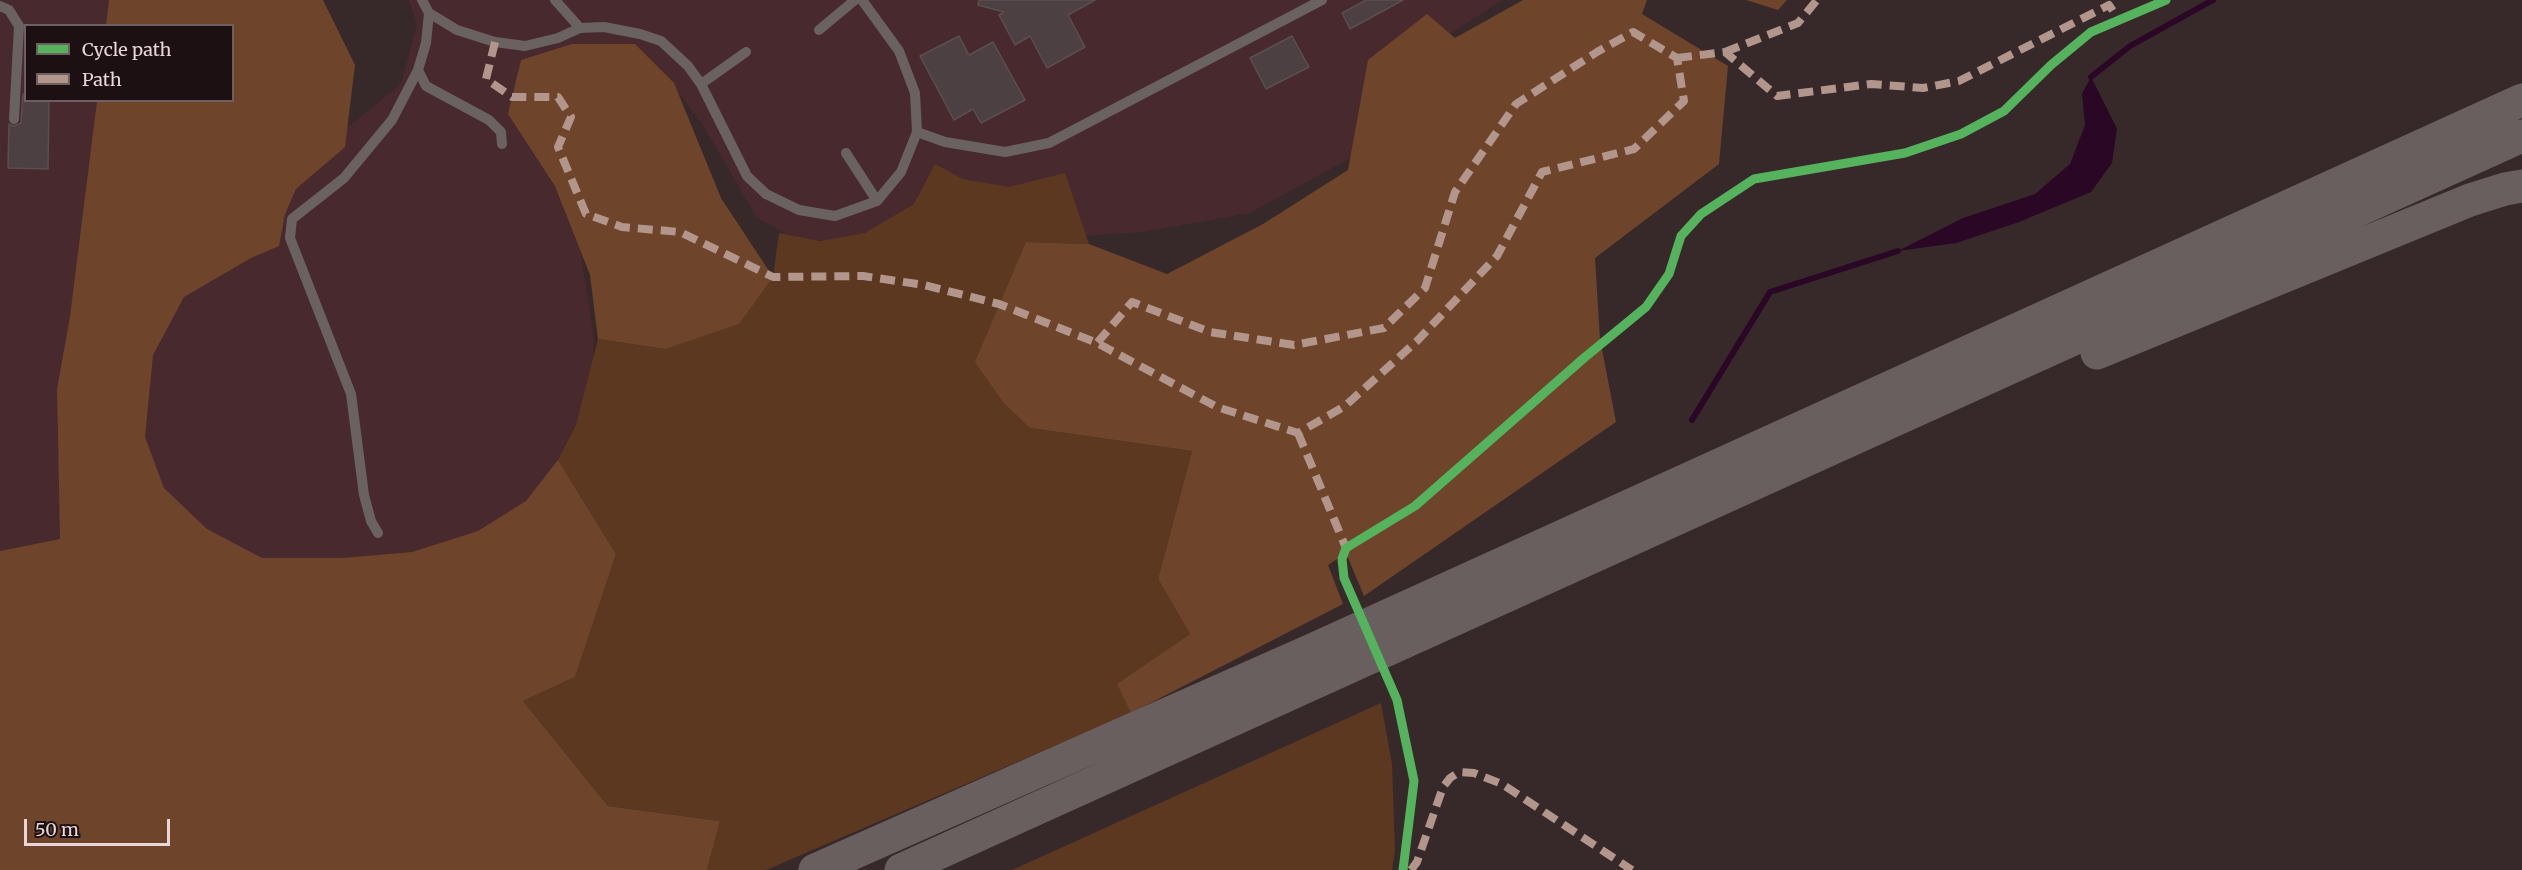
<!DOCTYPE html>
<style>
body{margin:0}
#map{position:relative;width:2522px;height:870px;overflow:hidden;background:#37292a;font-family:Merriweather,serif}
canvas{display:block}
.legend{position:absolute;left:24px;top:24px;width:210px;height:78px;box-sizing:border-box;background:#1c1012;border:2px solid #6e5f61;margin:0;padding:8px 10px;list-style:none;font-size:18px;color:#e8d6d8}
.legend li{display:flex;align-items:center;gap:12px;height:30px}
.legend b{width:30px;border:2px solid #6e5f61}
.scale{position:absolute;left:24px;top:819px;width:146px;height:27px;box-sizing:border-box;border:3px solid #e8d6d8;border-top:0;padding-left:8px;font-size:18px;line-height:21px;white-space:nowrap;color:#e8d6d8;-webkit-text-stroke:4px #1c1012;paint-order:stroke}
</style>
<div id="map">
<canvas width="2522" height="870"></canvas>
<ul class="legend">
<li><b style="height:8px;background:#56b35d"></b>Cycle path</li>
<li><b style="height:8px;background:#b2968c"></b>Path</li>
</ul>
<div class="scale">50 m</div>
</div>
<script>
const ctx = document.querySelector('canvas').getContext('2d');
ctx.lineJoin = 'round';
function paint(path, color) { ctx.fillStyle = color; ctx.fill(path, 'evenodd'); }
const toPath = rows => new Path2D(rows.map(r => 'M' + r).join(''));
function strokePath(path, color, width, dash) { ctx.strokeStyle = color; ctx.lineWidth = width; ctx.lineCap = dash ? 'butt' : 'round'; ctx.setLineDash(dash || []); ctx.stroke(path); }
const built = toPath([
 [0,0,109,0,106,25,26,26,26,100,97,101,70,316,57,389,61,540,0,551],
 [409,0,1502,0,1444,38,1372,146,1250,213,1142,232,953,245,796,239,757,218,703,125,658,66,626,52,591,44,548,52,518,87,577,229,594,339,588,458,464,559,282,573,177,519,146,457,140,374,153,313,297,168,401,84,417,24]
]);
const green = toPath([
 [935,164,963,179,1009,187,1065,173,1089,244,1026,242,1030,428,1192,451,1158,579,1190,634,1118,684,1131,713,766,870,707,870,720,821,608,806,523,701,575,677,616,554,558,460,576,425,598,339,665,349,773,277,779,233,820,241,865,233,914,204],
 [1381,703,1392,764,1395,851,1392,870,1012,870]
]);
const forest = toPath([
 [109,0,323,0,355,65,345,147,296,189,285,214,279,246,251,258,184,297,153,355,145,437,164,488,207,529,262,558,343,558,412,552,478,531,526,501,558,460,616,554,575,677,523,701,608,806,720,821,707,870,0,870,0,551,60,539,57,389,70,316,97,101,232,100,232,26,106,25],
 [1523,0,1647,0,1642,14,1728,66,1719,164,1595,258,1600,339,1616,422,1364,596,1346,553,1328,565,1343,604,1131,713,1117,684,1190,634,1158,579,1192,451,1030,428,1003,402,975,362,1026,242,1089,244,1167,274,1263,224,1348,170,1368,60,1427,14,1455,38],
 [1746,0,1787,0,1778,10],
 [572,44,635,44,674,83,721,198,773,277,739,324,665,349,598,339,590,275,555,186,508,114,521,60]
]);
const water = toPath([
 [2091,77,2117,129,2112,163,2091,192,2019,222,1956,243,1898,251,1963,218,2035,194,2070,164,2085,125,2082,94]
]);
const stream = toPath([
 [2091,77,2130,46,2213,0],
 [1692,420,1770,292,1898,251]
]);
const building = toPath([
 [979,0,1095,0,1068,15,1085,47,1047,68,1030,36,1015,45,999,15,1004,12,978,5,979,0],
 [1366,0,1403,0,1350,29,1342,13,1366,0],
 [959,36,969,55,993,42,1025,100,981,123,973,109,954,120,920,56,959,36],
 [1292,36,1309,67,1266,89,1250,58,1292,36],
 [23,94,26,94,26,100,49,100,48,169,8,168,9,124,14,126,21,123,23,94]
]);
const lane = toPath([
 [422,0,429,13,457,30,495,42,525,46,558,38,580,28,604,27,640,34,661,41,688,66,701,84,747,176,766,194,799,210,835,216,877,201,901,172,917,132,915,93,899,51,862,0],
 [555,0,580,28],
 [0,6,9,10,19,26,14,119],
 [429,13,426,43,418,70,426,86,489,120,501,132,502,144],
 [819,30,855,0],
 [701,84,746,52],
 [917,132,945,142,1005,152,1049,143,1322,0],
 [846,153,877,201],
 [378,533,371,521,364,495,351,394,290,238,292,219,344,178,392,120,418,70]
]);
const highway = toPath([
 [2097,353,2470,200,2505,189,2522,186],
 [815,870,1314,649,2522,100],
 [901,870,2522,136]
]);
const quiet = toPath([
 [495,42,486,79,512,97,558,97,571,117,558,147,586,214,622,227,680,232,773,277,863,276,924,285,999,304,1097,343,1217,407,1298,433,1345,406,1417,341,1497,256,1542,172,1634,149,1684,101,1677,58,1633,32,1597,52,1516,104,1455,192,1425,288,1384,328,1294,345,1210,332,1132,302,1097,343],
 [1725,52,1798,23,1817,0],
 [1677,58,1725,52,1777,96,1871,84,1923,88,1959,81,2109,5,2119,20],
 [1298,433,1346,548],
 [1411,870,1417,862,1443,787,1450,778,1459,772,1474,773,1502,784,1632,870]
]);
const cycleway = toPath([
 [1403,870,1414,781,1397,700,1344,578,1342,559,1346,548,1415,506,1584,358,1646,307,1669,274,1681,236,1701,214,1754,179,1905,153,1961,134,2004,111,2051,65,2091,32,2166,0]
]);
paint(built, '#48292d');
paint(green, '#5c3821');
paint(forest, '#6e442b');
paint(water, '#290725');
strokePath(stream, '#290725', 6);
paint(building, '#4c4043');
strokePath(building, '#5a4e51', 1.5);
strokePath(lane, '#696261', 10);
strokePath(highway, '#6a5f5f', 33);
strokePath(quiet, '#b2968c', 8, [15, 8]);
strokePath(cycleway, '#56b35d', 9);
</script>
